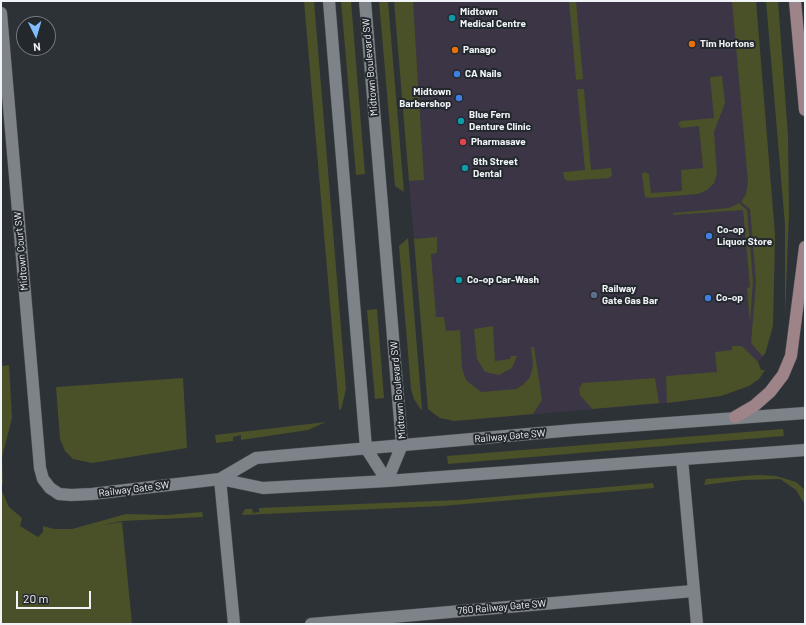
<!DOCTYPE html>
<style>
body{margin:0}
#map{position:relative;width:806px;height:625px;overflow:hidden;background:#2d3237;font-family:Barlow,sans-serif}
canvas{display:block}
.frame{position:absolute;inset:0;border:2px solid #f0f3f7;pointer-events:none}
.north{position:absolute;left:16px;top:16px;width:40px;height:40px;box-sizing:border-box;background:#23282d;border:1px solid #75797e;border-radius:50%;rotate:175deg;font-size:11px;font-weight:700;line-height:16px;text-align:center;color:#f0f3f7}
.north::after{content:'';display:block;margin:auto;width:14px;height:18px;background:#80bdfa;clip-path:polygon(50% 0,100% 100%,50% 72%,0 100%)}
.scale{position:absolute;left:16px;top:591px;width:75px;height:18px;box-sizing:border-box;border:2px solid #f0f3f7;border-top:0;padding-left:5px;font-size:12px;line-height:14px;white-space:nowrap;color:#f0f3f7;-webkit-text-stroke:3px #23282d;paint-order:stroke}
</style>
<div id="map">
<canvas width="806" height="625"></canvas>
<div class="frame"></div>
<div class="north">N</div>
<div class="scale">20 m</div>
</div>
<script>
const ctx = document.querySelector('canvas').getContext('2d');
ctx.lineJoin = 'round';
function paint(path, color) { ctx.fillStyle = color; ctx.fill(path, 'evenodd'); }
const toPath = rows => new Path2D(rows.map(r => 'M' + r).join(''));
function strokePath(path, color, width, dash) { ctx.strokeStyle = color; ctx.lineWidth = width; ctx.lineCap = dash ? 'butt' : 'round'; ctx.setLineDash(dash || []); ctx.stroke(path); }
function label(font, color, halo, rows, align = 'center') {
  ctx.font = font + ' Barlow,sans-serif'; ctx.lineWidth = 4; ctx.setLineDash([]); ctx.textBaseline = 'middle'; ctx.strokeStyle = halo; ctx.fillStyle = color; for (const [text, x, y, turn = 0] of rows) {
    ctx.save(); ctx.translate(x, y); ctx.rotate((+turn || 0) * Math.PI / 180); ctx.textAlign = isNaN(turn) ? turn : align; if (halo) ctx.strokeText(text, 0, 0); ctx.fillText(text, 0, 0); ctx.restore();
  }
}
const commercial = toPath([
 [394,1,756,1,775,235,773,326,765,354,758,362,761,370,765,370,759,379,749,386,721,396,667,403,454,421,441,418,428,409]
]);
const green = toPath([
 [304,1,314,1,346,389,341,410,339,409],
 [341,1,351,1,365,174,356,175],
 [379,1,388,1,404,192,395,186],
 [394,1,413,1,424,180,409,181],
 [569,1,576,1,583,79,576,80],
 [732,1,756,1,775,235,773,326,765,354,762,356,751,343,756,282,750,209,741,202,746,194,748,182],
 [766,1,778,1,788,136,789,213,785,317,785,225],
 [722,76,725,103,714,132,717,174,714,183,707,190,698,194,649,198,645,197,642,174,645,172,649,174,651,193,682,191,681,170,703,168,699,126,681,128,678,124,681,121,714,118,710,77],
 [577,89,584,89,591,170,611,168,612,175,609,178,567,181,564,178,563,172,585,170],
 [739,203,747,210,753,281,750,323,747,288,750,287,743,210,673,215,673,213,729,208],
 [437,237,437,253,431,254,436,317,444,317,446,331,460,330,462,368,466,380,481,392,516,389,523,385,530,377,533,366,531,347,534,347,542,400,533,414,454,421,440,418,428,409,414,239],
 [408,238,422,409,421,410,414,399,411,389,399,246],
 [377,309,384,398,375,399,367,310],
 [493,326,495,361,510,359,511,356,517,356,512,368,499,375,485,372,477,359,474,329],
 [732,346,741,346,744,348,758,362,761,370,765,370,759,379,749,386,721,396,667,403,666,376,717,372,715,352,732,350],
 [9,365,12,418,2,457,3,483,1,485,1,366],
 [183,378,187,448,92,463,73,459,65,451,60,439,56,387],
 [655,378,659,403,592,409,580,395,579,388,583,383],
 [326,422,308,430,241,440,241,435,233,437,233,441,216,443,215,435],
 [783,429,784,436,448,464,447,456],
 [758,475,776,476,796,482,805,490,805,505,796,490,780,479,743,480,704,485,706,479],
 [653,483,654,488,442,506,242,515,245,509,252,509,253,513,259,512,259,508,459,500],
 [1,489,9,507,22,518,20,526,38,537,43,532,43,526,54,529,72,529,126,514,167,515,202,512,203,517,122,521,103,525,122,522,132,624,1,624]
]);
const minor = toPath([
 [329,1,366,448,387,481,402,445,365,1],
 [1,13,40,468,43,479,50,488,59,494,71,495,92,494,220,479,263,488,387,481,805,450],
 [682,459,697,624],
 [220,479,256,458,574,430,805,413],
 [220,479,234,624],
 [311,624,693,591]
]);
const secondary = toPath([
 [795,1,805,110],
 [735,417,754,406,770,392,783,375,791,356,805,247]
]);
const markers = [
 [452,18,4,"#0f9aa8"],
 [692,44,4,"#e8710a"],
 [455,50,4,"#e8710a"],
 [457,74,4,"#3f7fe0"],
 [459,98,4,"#3f7fe0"],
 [461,121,4,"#0f9aa8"],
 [463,142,4,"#e0444e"],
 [465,168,4,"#0f9aa8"],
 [709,236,4,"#3f7fe0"],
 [459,280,4,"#0f9aa8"],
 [594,295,4,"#5c6f8a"],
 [708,298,4,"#3f7fe0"]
];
const poiNames = [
 ["Midtown",460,12],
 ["Medical Centre",460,24],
 ["Tim Hortons",700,44],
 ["Panago",463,50],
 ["CA Nails",465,74],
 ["Midtown",451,92,"right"],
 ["Barbershop",451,104,"right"],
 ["Blue Fern",469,115],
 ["Denture Clinic",469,127],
 ["Pharmasave",471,142],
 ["8th Street",473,162],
 ["Dental",473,174],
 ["Co-op",717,230],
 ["Liquor Store",717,242],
 ["Co-op Car-Wash",467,280],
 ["Railway",602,289],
 ["Gate Gas Bar",602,301],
 ["Co-op",716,298]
];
const streetNames = [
 ["Midtown Boulevard SW",370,67,-95],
 ["Midtown Court SW",21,251,-95],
 ["Midtown Boulevard SW",398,390,-95],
 ["Railway Gate SW",510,436,-5],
 ["Railway Gate SW",134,489,-7],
 ["760 Railway Gate SW",502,607,-5]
];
paint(commercial, '#3b3546');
paint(green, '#4a5027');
strokePath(minor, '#4a4d52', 13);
strokePath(secondary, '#4a4d52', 13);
strokePath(minor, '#7d8389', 12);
strokePath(secondary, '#9e8389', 12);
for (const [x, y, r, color] of markers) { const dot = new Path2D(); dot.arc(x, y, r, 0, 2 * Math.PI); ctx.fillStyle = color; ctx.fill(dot); strokePath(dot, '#23282d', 1.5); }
label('bold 10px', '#f0f3f7', '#23282d', poiNames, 'left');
label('10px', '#f0f3f7', '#23282d', streetNames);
</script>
